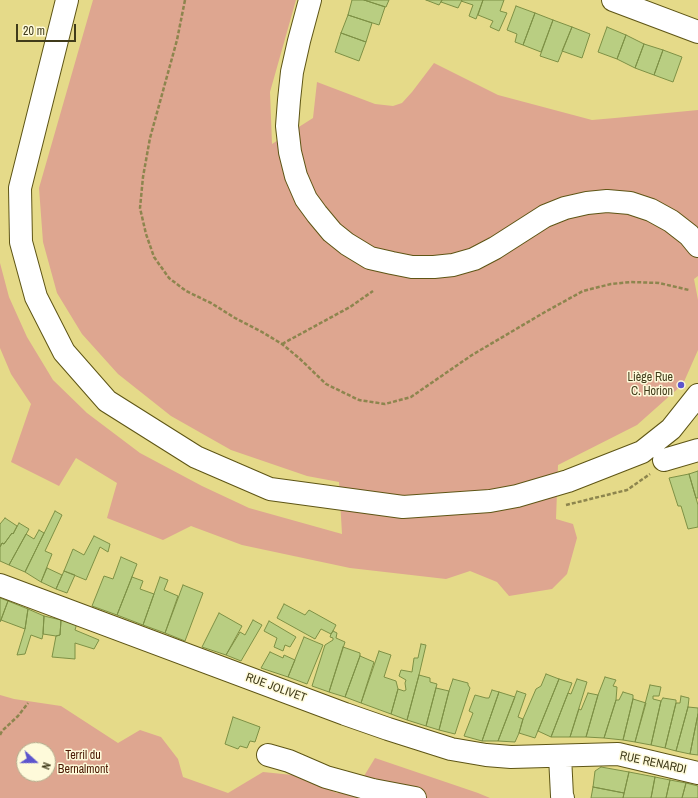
<!DOCTYPE html>
<meta charset="utf-8">
<style>
body{margin:0}
#map{position:relative;width:698px;height:798px;overflow:hidden;background:#e5da89;font-family:"Archivo Narrow",sans-serif}
canvas{display:block}
.north{position:absolute;left:16px;top:742px;width:40px;height:40px;box-sizing:border-box;background:#fefada;border:1px solid #b2ae8d;border-radius:50%;rotate:111deg;font-size:11px;font-weight:700;line-height:16px;text-align:center;color:#403b1a}
.north::after{content:'';display:block;margin:auto;width:14px;height:18px;background:#5d55cd;clip-path:polygon(50% 0,100% 100%,50% 72%,0 100%)}
.scale{position:absolute;left:16px;top:24px;width:60px;height:18px;box-sizing:border-box;border:2px solid #403b1a;border-top:0;padding-left:5px;font-size:12px;line-height:14px;white-space:nowrap;color:#403b1a;-webkit-text-stroke:3px #fefada;paint-order:stroke}
</style>
<div id="map">
<canvas width="698" height="798"></canvas>
<div class="north">N</div>
<div class="scale">20 m</div>
</div>
<script>
const ctx = document.querySelector('canvas').getContext('2d');
ctx.lineJoin = 'round';
function paint(path, color) { ctx.fillStyle = color; ctx.fill(path, 'evenodd'); }
const toPath = rows => new Path2D(rows.map(r => 'M' + r).join(''));
function strokePath(path, color, width, dash) { ctx.strokeStyle = color; ctx.lineWidth = width; ctx.lineCap = dash ? 'butt' : 'round'; ctx.setLineDash(dash || []); ctx.stroke(path); }
function label(font, color, halo, rows, align = 'center') {
  ctx.font = font + ' "Archivo Narrow",sans-serif'; ctx.lineWidth = 3; ctx.setLineDash([]); ctx.textBaseline = 'middle'; ctx.strokeStyle = halo; ctx.fillStyle = color; for (const [text, x, y, turn = 0] of rows) {
    ctx.save(); ctx.translate(x, y); ctx.rotate((+turn || 0) * Math.PI / 180); ctx.textAlign = isNaN(turn) ? turn : align; if (halo) ctx.strokeText(text, 0, 0); ctx.fillText(text, 0, 0); ctx.restore();
  }
}
const green = toPath([
 [93,0,296,0,270,92,272,144,313,118,317,82,375,104,393,106,402,103,412,92,434,63,498,95,592,120,615,118,698,110,698,276,694,279,698,300,698,350,683,384,637,425,558,465,556,519,573,524,577,538,567,574,552,589,509,596,497,582,470,571,446,579,350,568,242,545,191,526,163,540,107,518,117,483,76,458,59,486,11,462,31,404,11,374,0,348,0,263,9,297,27,337,53,380,87,413,140,453,202,486,249,508,342,534,339,482,307,476,231,450,171,416,118,374,82,334,57,293,43,242,39,188],
 [0,695,14,699,61,706,118,743,140,730,161,737,178,759,183,777,228,793,263,772,293,775,337,793,361,781,375,758,478,793,490,798,0,798],
 [24,750,48,750,48,774,24,774]
]);
const building = toPath([
 [352,0,364,0,385,7,379,25,348,15,352,0],
 [364,0,389,0,386,7,364,0],
 [426,0,442,0,439,5,426,0],
 [442,0,462,0,458,8,441,2,442,0],
 [462,0,483,0,476,19,469,16,473,5,461,1,462,0],
 [483,0,504,0,500,11,507,13,499,31,490,27,493,21,478,15,483,0],
 [516,6,535,13,523,45,515,42,517,34,507,30,516,6],
 [535,13,553,20,541,52,523,45,535,13],
 [348,15,372,23,366,42,341,33,348,15],
 [553,20,572,27,558,62,540,56,553,20],
 [572,27,590,34,582,58,562,51,572,27],
 [607,27,626,35,617,59,598,52,607,27],
 [341,33,366,42,359,61,335,52,341,33],
 [626,35,644,44,635,68,617,59,626,35],
 [644,44,663,50,654,75,635,68,644,44],
 [663,50,682,57,673,82,654,75,663,50],
 [698,471,698,498,696,498,689,474,698,471],
 [689,474,698,505,698,527,688,529,681,506,678,506,669,478,689,474],
 [55,511,62,515,45,551,52,554,41,582,25,572,55,511],
 [5,518,17,526,13,534,12,533,4,544,2,543,0,547,0,524,5,518],
 [19,523,29,529,9,565,0,561,0,547,2,543,4,544,12,533,13,534,19,523],
 [39,530,44,533,25,572,9,565,26,534,34,539,39,530],
 [94,536,110,544,108,552,100,547,86,580,64,571,73,549,84,555,94,536],
 [121,557,137,564,117,615,92,606,104,576,113,579,121,557],
 [47,568,62,575,56,589,41,582,47,568],
 [64,571,75,575,67,593,56,589,64,571],
 [132,577,143,581,140,589,154,594,143,625,117,615,132,577],
 [160,577,168,580,164,590,178,596,165,633,143,625,160,577],
 [183,585,203,593,185,641,165,633,183,585],
 [0,598,8,601,0,622,0,598],
 [8,601,28,609,25,629,1,620,8,601],
 [284,604,305,615,309,610,336,625,333,631,331,634,321,629,315,639,277,618,284,604],
 [28,609,44,616,43,634,42,639,31,635,25,654,17,655,25,629,28,609],
 [219,613,242,626,226,655,202,647,219,613],
 [44,616,61,620,60,635,56,636,43,634,44,616],
 [61,620,77,623,75,630,99,640,94,649,75,643,75,659,52,657,56,636,60,635,61,620],
 [253,620,262,625,241,661,226,655,240,632,245,635,253,620],
 [269,621,296,637,290,647,285,645,283,651,274,647,277,638,264,631,269,621],
 [333,631,337,633,336,638,345,642,329,692,312,686,325,645,333,640,333,638,330,637,331,634,333,631],
 [304,637,323,645,307,684,288,677,304,637],
 [421,644,426,645,419,675,407,720,391,714,398,689,404,691,406,690,405,683,406,680,399,676,401,670,412,672,414,658,418,658,421,644],
 [343,647,360,653,360,656,345,697,329,692,343,647],
 [379,651,391,655,384,677,396,681,398,689,391,714,361,703,379,651],
 [270,652,283,658,284,655,295,660,288,677,261,668,270,652],
 [360,656,374,662,361,703,345,697,360,656],
 [546,674,559,679,535,738,519,733,523,719,536,689,541,686,546,674],
 [419,675,430,678,430,682,437,684,426,726,407,720,419,675],
 [605,677,616,680,613,686,617,687,616,700,604,738,586,737,598,695,605,677],
 [453,679,468,683,468,685,470,688,455,734,439,730,449,691,453,679],
 [559,679,572,683,551,737,538,731,559,679],
 [577,679,587,682,570,737,551,737,568,693,571,694,577,679],
 [650,685,661,687,659,696,653,696,653,699,661,701,651,745,635,742,650,685],
 [436,688,449,691,439,730,426,726,436,688],
 [492,690,499,692,482,741,464,736,473,713,469,711,475,695,486,698,489,698,492,690],
 [517,691,526,694,518,717,523,719,519,733,515,742,498,741,517,691],
 [499,692,515,697,498,741,482,741,499,692],
 [623,692,633,695,633,699,623,740,604,738,616,700,619,700,623,692],
 [588,693,598,695,586,737,570,737,579,709,581,710,588,693],
 [681,696,689,698,688,707,676,751,665,748,676,703,680,703,681,696],
 [663,698,676,700,676,703,665,748,651,745,661,701,663,698],
 [633,699,646,703,635,742,623,740,633,699],
 [688,707,698,708,698,714,690,754,676,751,688,707],
 [698,714,698,755,690,754,698,714],
 [233,717,260,727,255,742,250,741,247,748,240,746,238,749,225,744,233,717],
 [601,767,629,772,624,793,593,787,595,771,601,767],
 [629,772,655,777,651,798,623,798,629,772],
 [655,777,670,780,666,798,651,798,655,777],
 [670,780,686,783,682,798,666,798,670,780],
 [686,783,698,786,698,798,682,798,686,783],
 [593,787,624,793,623,798,591,798,593,787]
]);
const path = toPath([
 [185,0,177,40,150,138,143,177,140,208,146,234,154,257,169,278,186,291,211,303,235,318,262,332,282,344,299,358,326,384,359,400,385,404,411,397,472,355,545,312,583,291,611,284,631,282,659,283,689,290],
 [282,344,350,307,373,291],
 [566,505,627,490,650,474],
 [0,735,2,731,18,716,28,703]
]);
const minor = toPath([
 [67,0,20,188,21,242,36,297,64,352,107,401,196,457,270,489,403,507,490,501,517,496,568,481,642,452,671,429,698,395],
 [310,0,299,41,292,72,289,100,287,126,290,152,296,176,306,199,317,214,332,232,347,244,370,258,392,263,412,267,434,267,453,265,474,259,495,248,545,216,565,208,587,203,607,201,630,203,651,210,671,221,689,235,698,246],
 [613,0,698,32],
 [664,460,698,450],
 [0,585,345,714,388,729,451,749,486,755,511,757,618,754,698,773],
 [268,755,289,761,326,777,373,790,415,798],
 [560,756,562,796,563,798]
]);
const markers = [
 [681,385,4,"#5d55cd"]
];
const poiNames = [
 ["Liège Rue",673,378],
 ["C. Horion",673,392]
];
const streetNames = [
 ["RUE JOLIVET",276,688,20],
 ["RUE RENARDI",653,763,12]
];
const parkNames = [
 ["Terril du",83,756],
 ["Bernalmont",83,770]
];
paint(green, '#dea690');
paint(building, '#b9ce82');
strokePath(building, '#7d9045', 1);
strokePath(minor, '#5e5515', 24);
strokePath(path, '#8d854e', 2.5, [4, 2]);
strokePath(minor, '#fff', 22);
for (const [x, y, r, color] of markers) { const dot = new Path2D(); dot.arc(x, y, r, 0, 2 * Math.PI); ctx.fillStyle = color; ctx.fill(dot); strokePath(dot, '#fefada', 1.5); }
label('12px', '#403b1a', '#fefada', poiNames, 'right');
label('12px', '#403b1a', '#fefada', streetNames);
label('12px', '#4b1904', '#fefada', parkNames);
</script>
